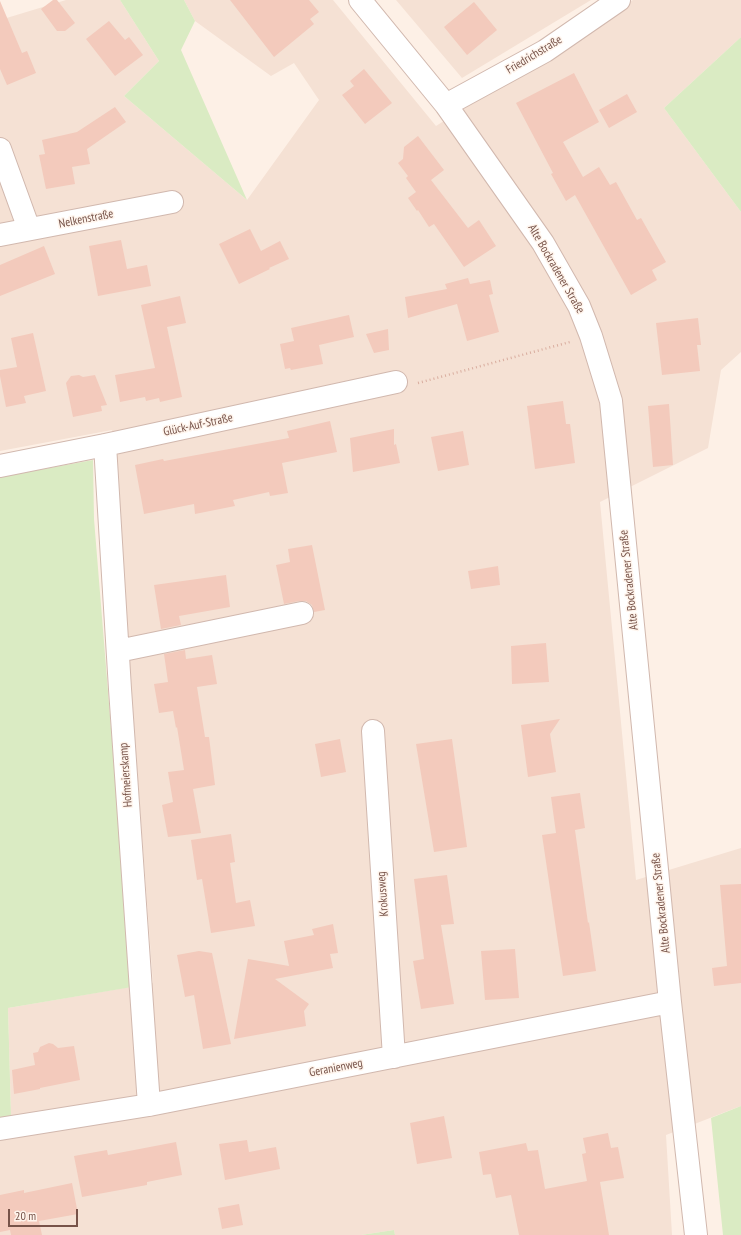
<!DOCTYPE html>
<meta charset="utf-8">
<style>
body{margin:0}
#map{position:relative;width:741px;height:1235px;overflow:hidden;background:#fdf0e6;font-family:"PT Sans Narrow",sans-serif}
canvas{display:block}
.scale{position:absolute;left:8px;top:1209px;width:70px;height:18px;box-sizing:border-box;border:2px solid #775349;border-top:0;padding-left:5px;font-size:12px;line-height:14px;white-space:nowrap;color:#775349;-webkit-text-stroke:3px #fff5ed;paint-order:stroke}
</style>
<div id="map">
<canvas width="741" height="1235"></canvas>
<div class="scale">20 m</div>
</div>
<script>
const ctx = document.querySelector('canvas').getContext('2d');
ctx.lineJoin = 'round';
function paint(path, color) { ctx.fillStyle = color; ctx.fill(path, 'evenodd'); }
const toPath = rows => new Path2D(rows.map(r => 'M' + r).join(''));
function strokePath(path, color, width, dash) { ctx.strokeStyle = color; ctx.lineWidth = width; ctx.lineCap = dash ? 'butt' : 'round'; ctx.setLineDash(dash || []); ctx.stroke(path); }
function label(font, color, halo, rows, align = 'center') {
  ctx.font = font + ' "PT Sans Narrow",sans-serif'; ctx.lineWidth = 3; ctx.setLineDash([]); ctx.textBaseline = 'middle'; ctx.strokeStyle = halo; ctx.fillStyle = color; for (const [text, x, y, turn = 0] of rows) {
    ctx.save(); ctx.translate(x, y); ctx.rotate((+turn || 0) * Math.PI / 180); ctx.textAlign = isNaN(turn) ? turn : align; if (halo) ctx.strokeText(text, 0, 0); ctx.fillText(text, 0, 0); ctx.restore();
  }
}
const residential = toPath([
 [66,0,120,0,159,61,124,96,247,200,319,100,294,63,271,76,195,21,184,0,333,0,436,126,633,0,741,0,741,37,664,108,741,212,741,352,721,370,708,448,600,502,636,880,741,848,741,1106,666,1135,672,1235,395,1235,394,1230,361,1235,0,1235,0,1118,11,1116,8,1008,153,983,112,430,0,451,0,20],
 [396,0,591,0,462,78]
]);
const green = toPath([
 [120,0,184,0,195,21,181,50,247,200,124,96,159,61],
 [741,37,741,212,664,108],
 [93,460,94,519,132,987,8,1008,11,1116,0,1118,0,477],
 [741,1106,741,1235,723,1235,711,1118],
 [394,1230,395,1235,361,1235]
]);
const building = toPath([
 [53,0,57,0,75,23,65,31,57,31,41,9],
 [230,0,309,0,319,12,310,19,314,24,274,57],
 [0,1,22,53,27,51,36,73,7,85,0,69],
 [474,2,497,30,467,55,444,27],
 [109,21,125,40,129,37,143,55,115,76,86,39],
 [364,69,392,103,365,124,342,95,354,86,350,81],
 [574,73,599,122,563,142,583,177,599,167,610,185,616,182,637,220,641,218,666,262,652,270,657,280,631,295,575,195,566,201,551,174,553,173,516,103],
 [627,94,637,112,609,128,599,110],
 [115,107,126,122,87,149,90,164,72,167,75,184,46,189,39,155,45,154,42,140,77,132],
 [418,136,444,170,431,180,468,228,479,220,496,246,464,267,434,224,429,227,418,210,417,211,408,198,416,192,406,178,408,176,398,163,403,159,404,147],
 [250,229,261,251,280,241,289,259,269,268,270,269,239,284,219,244],
 [121,240,127,269,147,265,151,286,98,296,89,246],
 [44,246,55,274,0,296,0,265],
 [468,278,470,284,490,280,493,294,489,295,499,332,467,341,457,304,408,318,405,297,447,289,445,284],
 [180,296,186,323,167,327,182,397,160,402,159,398,146,401,145,397,120,402,115,375,155,368,141,305],
 [349,315,354,337,319,345,323,364,291,370,290,368,285,369,280,344,294,341,291,328],
 [698,318,701,345,697,345,700,371,662,375,656,323],
 [388,329,389,350,374,353,366,334],
 [33,333,46,391,24,396,26,403,6,407,0,376,0,370,17,367,11,338],
 [79,375,83,377,95,375,107,405,101,406,102,411,73,417,66,383,71,376],
 [563,401,566,424,570,424,575,463,535,469,527,406],
 [669,404,673,465,653,467,648,406],
 [330,421,337,452,282,463,288,493,270,496,269,492,233,500,235,506,195,514,194,504,144,514,135,465,163,459,164,461,289,438,287,431],
 [394,429,394,445,396,444,400,463,353,472,350,438],
 [463,431,469,465,438,471,431,437],
 [312,545,325,610,314,612,312,605,306,601,299,601,284,604,276,565,290,562,288,549],
 [498,566,500,585,471,589,468,571],
 [226,575,230,607,179,616,181,625,161,629,154,585],
 [546,643,549,682,512,684,511,646],
 [185,650,186,659,212,655,217,684,197,687,205,737,209,737,215,785,193,789,201,833,168,837,162,805,173,802,168,772,184,770,177,727,176,728,173,711,159,713,154,684,168,682,164,654],
 [560,719,550,734,556,772,528,777,521,725],
 [340,739,346,772,321,777,315,744],
 [452,739,467,847,434,852,416,744],
 [580,793,585,828,575,830,588,923,589,922,596,971,563,976,542,835,556,833,551,797],
 [231,834,235,862,230,863,236,903,250,900,255,926,211,933,202,879,197,880,191,840],
 [447,875,454,924,441,925,454,1004,421,1009,413,961,424,959,414,879],
 [741,884,741,983,714,986,712,968,727,966,720,885],
 [333,924,338,953,330,954,333,968,275,979,309,1004,304,1011,306,1026,234,1039,248,959,289,966,284,941,314,935,312,929],
 [515,949,519,998,485,1000,481,951],
 [199,951,212,953,231,1044,203,1049,194,995,185,997,177,955],
 [49,1043,53,1044,58,1048,74,1046,80,1080,40,1088,40,1089,14,1094,12,1070,35,1065,33,1053,38,1052,40,1047],
 [444,1116,452,1158,417,1164,410,1123],
 [608,1133,611,1148,618,1147,624,1178,600,1182,609,1235,519,1235,511,1195,496,1198,491,1174,483,1175,479,1152,526,1143,528,1151,538,1150,545,1189,587,1181,582,1154,586,1153,583,1138],
 [247,1140,249,1152,276,1147,280,1169,225,1180,219,1144],
 [176,1142,182,1175,147,1182,147,1185,82,1197,74,1156,107,1150,108,1155],
 [72,1183,78,1214,39,1221,42,1235,11,1235,10,1230,0,1232,0,1195,24,1190,24,1193],
 [239,1204,243,1225,222,1229,218,1208]
]);
const path = toPath([
 [418,383,570,342]
]);
const minor = toPath([
 [360,0,446,105,543,243,579,306,591,336,611,401,670,1002,696,1235],
 [446,105,545,51,619,0],
 [0,149,29,229],
 [0,235,172,202],
 [105,445,120,689,149,1105],
 [0,466,105,445,396,382],
 [118,651,302,613],
 [373,731,394,1057],
 [0,1129,149,1105,670,1002]
]);
const streetNames = [
 ["Friedrichstraße",534,55,-31],
 ["Nelkenstraße",86,219,-11],
 ["Alte Bockradener Straße",556,269,60],
 ["Glück-Auf-Straße",198,425,-12],
 ["Alte Bockradener Straße",629,580,-96],
 ["Hofmeierskamp",126,775,-94],
 ["Krokusweg",383,894,-94],
 ["Alte Bockradener Straße",661,903,-96],
 ["Geranienweg",336,1068,-11]
];
paint(residential, '#f5e1d4');
paint(green, '#daebc3');
paint(building, '#f3cabc');
strokePath(minor, '#d1b8ae', 24);
strokePath(path, '#d9ad9f', 2.5, [1, 3]);
strokePath(minor, '#fff', 22);
label('12px', '#775349', '#fff5ed', streetNames);
</script>
